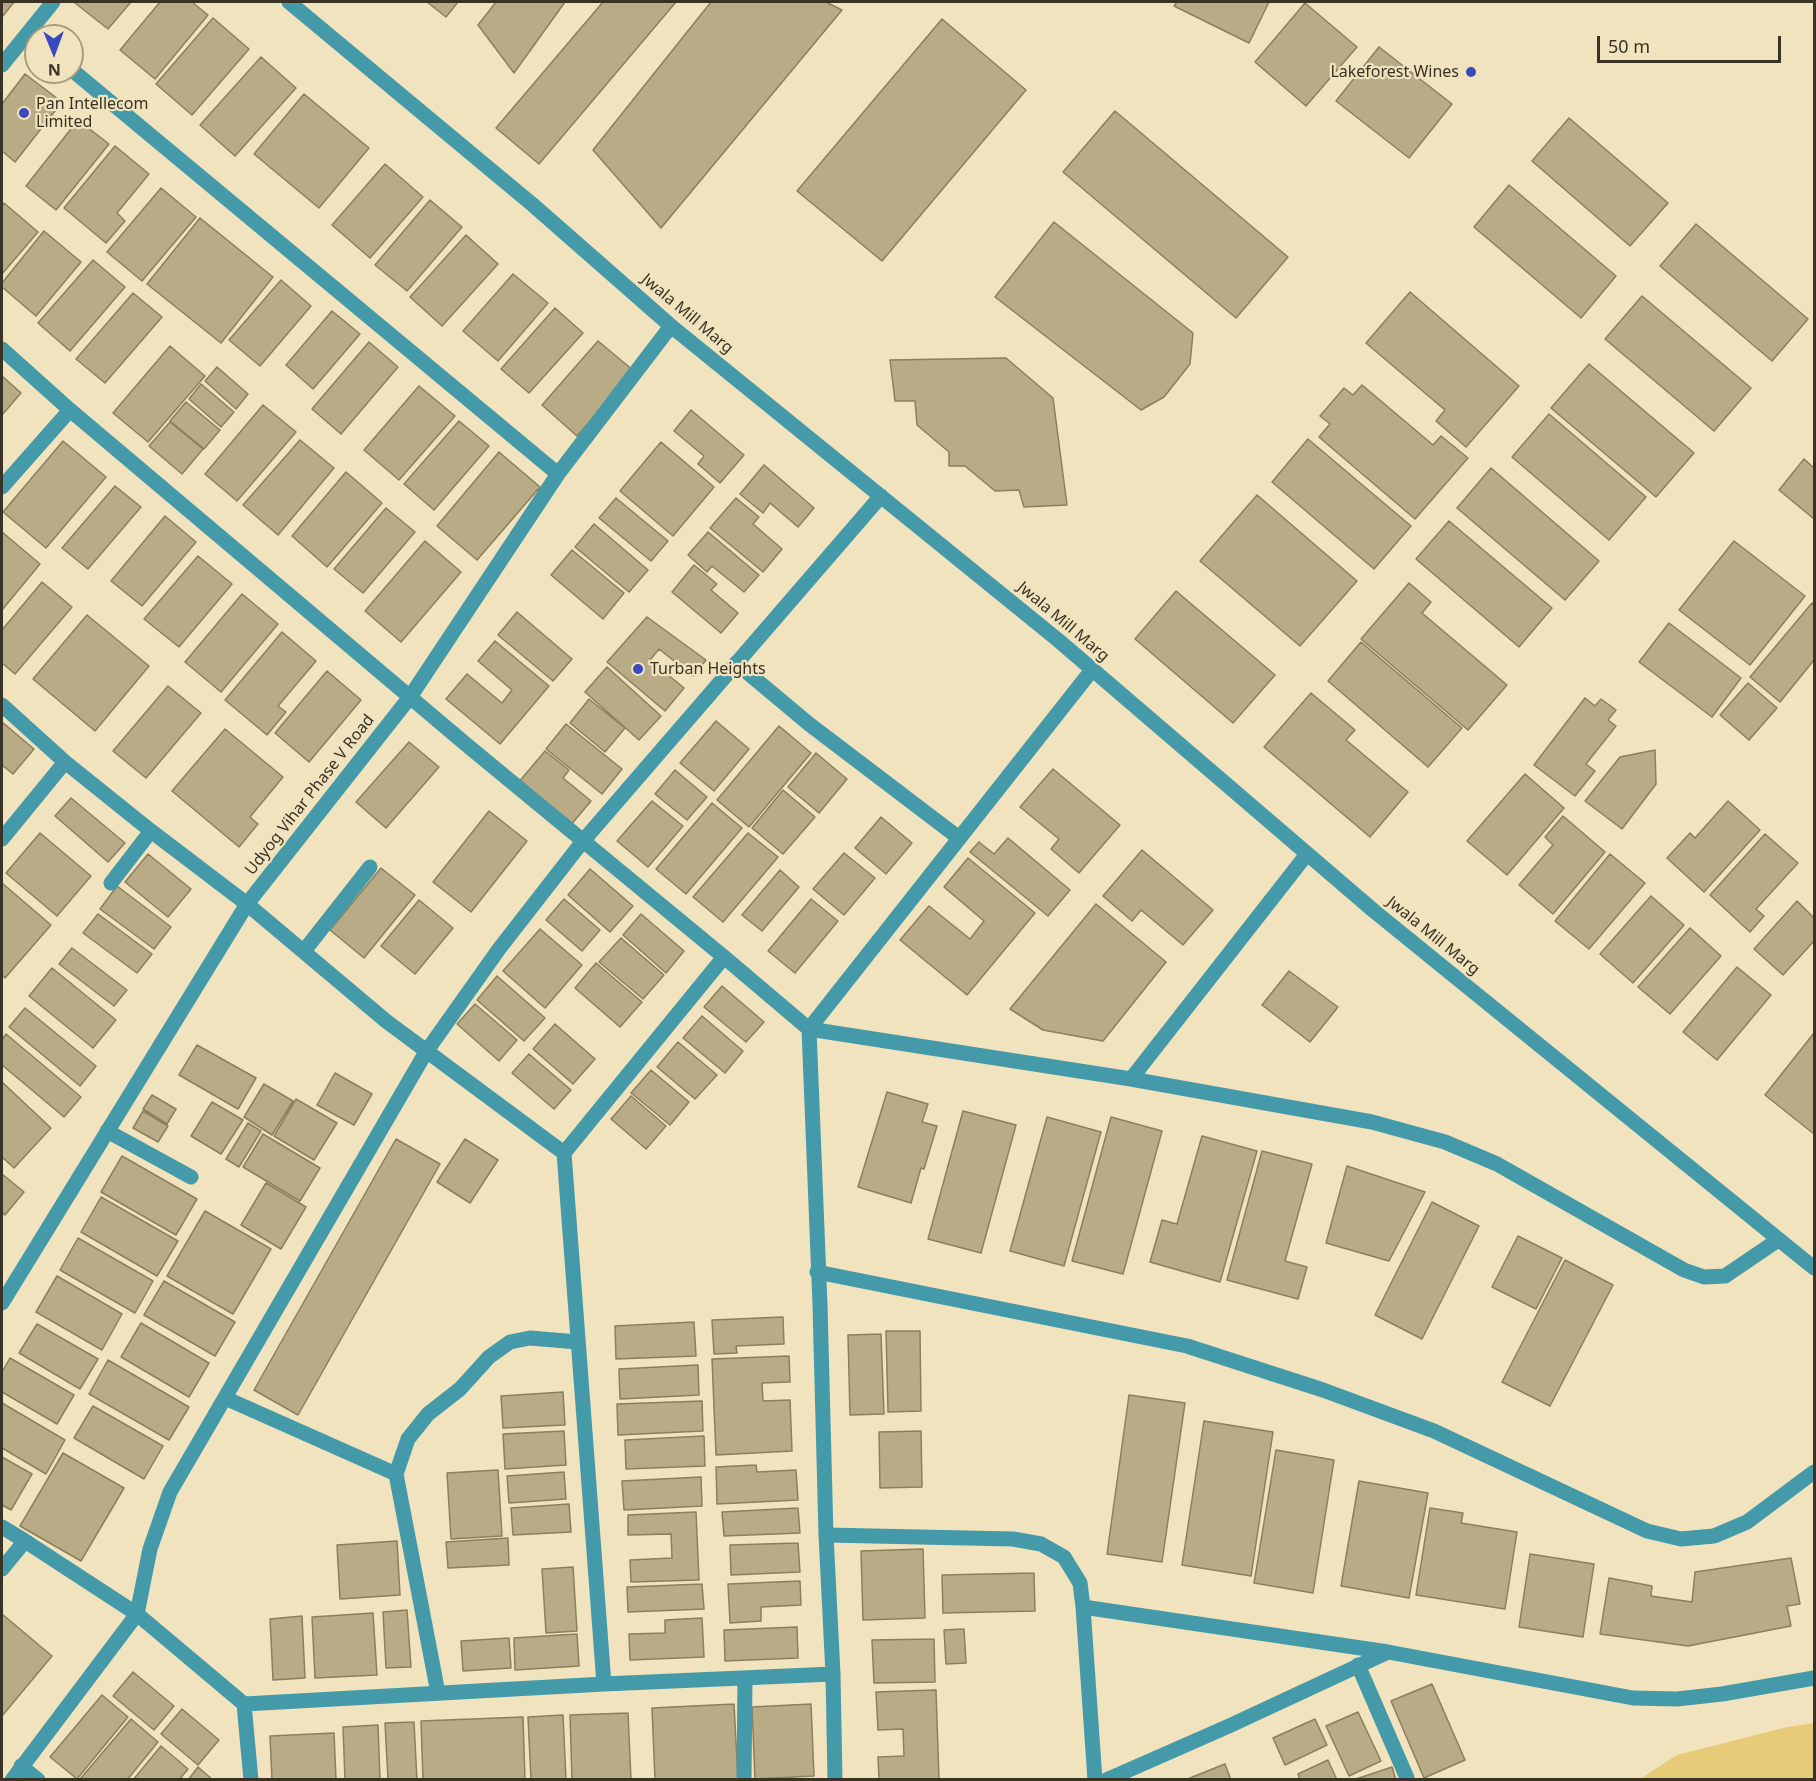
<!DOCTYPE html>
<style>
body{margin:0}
#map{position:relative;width:1816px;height:1781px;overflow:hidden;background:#f1e3bd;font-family:"Noto Sans",sans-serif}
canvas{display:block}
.frame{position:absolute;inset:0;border:3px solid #383324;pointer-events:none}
.north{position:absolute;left:24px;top:24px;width:60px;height:60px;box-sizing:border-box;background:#f1e3bd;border:2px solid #a79d80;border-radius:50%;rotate:179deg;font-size:16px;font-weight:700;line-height:24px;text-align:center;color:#383324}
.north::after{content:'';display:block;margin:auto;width:21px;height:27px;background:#394abc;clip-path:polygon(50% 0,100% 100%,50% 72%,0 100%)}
.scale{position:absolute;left:1597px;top:36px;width:184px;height:27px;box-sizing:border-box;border:3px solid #383324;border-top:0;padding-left:8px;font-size:18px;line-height:21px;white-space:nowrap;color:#383324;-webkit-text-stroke:4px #f1e3bd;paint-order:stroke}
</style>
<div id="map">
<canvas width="1816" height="1781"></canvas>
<div class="frame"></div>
<div class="north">N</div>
<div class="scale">50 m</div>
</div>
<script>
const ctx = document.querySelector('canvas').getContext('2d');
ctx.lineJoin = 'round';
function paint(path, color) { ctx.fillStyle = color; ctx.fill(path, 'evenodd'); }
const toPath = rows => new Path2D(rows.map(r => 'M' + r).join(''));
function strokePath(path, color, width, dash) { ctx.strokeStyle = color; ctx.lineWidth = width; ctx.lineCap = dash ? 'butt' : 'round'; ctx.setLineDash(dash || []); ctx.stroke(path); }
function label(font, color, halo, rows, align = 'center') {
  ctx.font = font + ' "Noto Sans",sans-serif'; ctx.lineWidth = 4.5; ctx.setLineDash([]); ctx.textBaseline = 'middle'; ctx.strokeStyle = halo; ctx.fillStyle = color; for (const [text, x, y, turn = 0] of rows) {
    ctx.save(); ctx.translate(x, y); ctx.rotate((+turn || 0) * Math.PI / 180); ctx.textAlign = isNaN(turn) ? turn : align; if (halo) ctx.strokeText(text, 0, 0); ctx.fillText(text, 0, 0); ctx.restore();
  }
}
const green = toPath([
 [1814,1723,1814,1779,1640,1779,1677,1755,1787,1727]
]);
const building = toPath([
 [2,2,14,2,2,17,2,2],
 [77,2,131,2,108,29,75,3,77,2],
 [160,2,192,2,208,15,155,79,120,50,160,2],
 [427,2,458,2,446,17,427,2],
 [496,2,565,2,514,73,478,25,496,2],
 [603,2,676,2,539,164,496,128,603,2],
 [711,2,826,2,842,10,661,228,593,150,711,2],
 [1177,2,1269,2,1249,43,1174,6,1177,2],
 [1305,3,1357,47,1306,106,1255,62,1305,3],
 [213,18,249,49,192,115,156,84,213,18],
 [942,19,1026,90,882,261,797,191,942,19],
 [1379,47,1452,104,1409,158,1336,101,1379,47],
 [261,57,296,88,235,156,200,125,261,57],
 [25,74,62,102,15,162,2,151,2,104,25,74],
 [304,94,369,148,319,208,254,154,304,94],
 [1115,111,1288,257,1236,318,1063,172,1115,111],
 [1569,118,1668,203,1630,246,1532,161,1569,118],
 [78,120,109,144,56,210,26,186,78,120],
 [115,146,149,174,117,213,125,221,106,243,64,208,115,146],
 [385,164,423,197,370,258,332,225,385,164],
 [1509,185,1616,276,1581,318,1474,227,1509,185],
 [161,188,196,217,142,281,107,252,161,188],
 [430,200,462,227,407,291,375,265,430,200],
 [4,203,38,232,2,274,2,207,4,203],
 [200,218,273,277,221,343,147,284,200,218],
 [1054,222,1193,333,1190,364,1164,397,1141,410,995,297,1054,222],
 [1696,224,1808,319,1772,361,1660,266,1696,224],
 [44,231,81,262,36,316,2,287,2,283,44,231],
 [466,235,498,264,442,326,410,297,466,235],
 [93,260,125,287,70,351,38,323,93,260],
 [513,274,548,303,498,361,463,331,513,274],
 [281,280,311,306,260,366,229,340,281,280],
 [1410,292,1519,386,1466,447,1436,421,1445,410,1366,343,1410,292],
 [133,293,162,317,105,383,76,359,133,293],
 [1642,296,1751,388,1714,431,1605,339,1642,296],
 [555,308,583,333,529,393,501,369,555,308],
 [332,311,360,334,313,389,286,365,332,311],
 [598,341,634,371,577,436,542,405,598,341],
 [369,342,398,367,341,434,312,409,369,342],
 [170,346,205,376,148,442,113,413,170,346],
 [1006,358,1053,398,1067,505,1024,507,1019,490,995,491,965,466,949,466,949,452,917,425,915,401,895,401,890,360,1006,358],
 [1589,364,1694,453,1656,497,1551,408,1589,364],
 [217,367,248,394,236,409,205,381,217,367],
 [2,376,21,393,2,415,2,376],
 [201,384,234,412,221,427,189,399,201,384],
 [1362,385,1433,445,1441,436,1468,458,1415,519,1319,437,1330,424,1320,416,1344,388,1353,395,1362,385],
 [419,386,455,416,399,480,364,450,419,386],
 [186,402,220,430,204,449,170,421,186,402],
 [263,405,296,432,237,501,205,474,263,405],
 [691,410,744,455,720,483,698,464,704,456,674,431,691,410],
 [1549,414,1646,497,1609,540,1512,457,1549,414],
 [459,421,489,446,434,510,404,484,459,421],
 [170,422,203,449,182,474,149,446,170,422],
 [1308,439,1411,526,1374,569,1272,482,1308,439],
 [300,440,334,468,278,535,243,505,300,440],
 [63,441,106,477,46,548,3,512,63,441],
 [661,442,714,487,673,536,620,491,661,442],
 [499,452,540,487,477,560,437,526,499,452],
 [1804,459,1814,468,1814,519,1779,490,1804,459],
 [764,465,814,508,798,527,770,503,763,513,740,494,764,465],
 [1491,468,1599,561,1565,600,1457,508,1491,468],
 [346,472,382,503,327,567,292,536,346,472],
 [115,486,141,507,88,569,62,548,115,486],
 [1257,495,1357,581,1300,646,1200,561,1257,495],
 [616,498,668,541,651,561,599,518,616,498],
 [736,498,759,517,753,524,782,549,763,572,710,528,736,498],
 [386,508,415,532,363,593,334,569,386,508],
 [165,516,196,542,142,606,111,581,165,516],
 [1449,521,1552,608,1519,647,1416,559,1449,521],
 [594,524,648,570,629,592,575,547,594,524],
 [2,532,40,564,2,610,2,532],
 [708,532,759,575,744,592,712,566,707,572,688,555,708,532],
 [425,541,461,572,401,642,365,611,425,541],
 [1734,541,1805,596,1750,665,1679,610,1734,541],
 [572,550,624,593,603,619,551,575,572,550],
 [198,556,232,584,179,647,144,619,198,556],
 [694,565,717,584,711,590,738,613,721,633,672,592,694,565],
 [42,582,72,607,15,674,2,663,2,630,42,582],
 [1409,583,1431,602,1422,613,1507,685,1468,730,1361,639,1409,583],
 [1176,591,1275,675,1233,723,1135,639,1176,591],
 [242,594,278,624,221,692,185,662,242,594],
 [1812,603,1814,606,1814,660,1780,702,1750,677,1812,603],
 [517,612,572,659,553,681,498,635,517,612],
 [87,615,149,666,95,731,33,679,87,615],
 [647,617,706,660,693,676,659,649,650,660,684,688,665,711,607,662,647,617],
 [1669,623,1741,678,1712,717,1639,662,1669,623],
 [282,632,316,661,278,706,286,712,267,735,225,700,282,632],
 [495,641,549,686,500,744,446,699,467,674,502,703,512,690,478,661,495,641],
 [1361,642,1462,728,1428,767,1328,681,1361,642],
 [607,667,661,716,639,740,585,692,607,667],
 [327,671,361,700,309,762,275,733,327,671],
 [1748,683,1777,708,1749,740,1720,715,1748,683],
 [168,686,201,713,146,778,113,751,168,686],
 [1311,693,1355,730,1346,740,1408,792,1370,837,1264,747,1311,693],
 [1585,698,1595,706,1601,699,1616,710,1608,720,1616,726,1586,764,1595,771,1575,796,1534,765,1585,698],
 [589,699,625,728,605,752,570,723,589,699],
 [716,721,749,749,714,791,680,763,716,721],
 [2,722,34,749,13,774,2,765,2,722],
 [566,724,622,769,602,794,546,749,566,724],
 [779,726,811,753,749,827,717,800,779,726],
 [225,729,283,777,250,817,258,824,239,847,172,791,225,729],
 [409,742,439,767,386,828,356,802,409,742],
 [1655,750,1656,784,1622,829,1585,801,1620,757,1655,750],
 [545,751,569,770,563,778,591,801,570,826,518,783,545,751],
 [816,753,847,779,819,813,788,787,816,753],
 [1053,769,1120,825,1079,873,1051,849,1059,839,1020,807,1053,769],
 [675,770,707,797,687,820,655,794,675,770],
 [1525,774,1564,808,1507,875,1467,841,1525,774],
 [783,790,815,817,783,854,752,828,783,790],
 [71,798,125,843,108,862,55,816,71,798],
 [652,801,683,826,648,867,617,841,652,801],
 [1728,801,1760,830,1704,892,1667,858,1690,833,1695,838,1728,801],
 [712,803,742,828,686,894,656,869,712,803],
 [489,811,527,841,471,912,433,882,489,811],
 [1563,816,1605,852,1553,914,1519,885,1553,845,1545,837,1563,816],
 [881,817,912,843,886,874,855,848,881,817],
 [40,833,91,876,57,916,6,873,40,833],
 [748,833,778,857,723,922,693,897,748,833],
 [1765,834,1798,863,1756,909,1764,916,1750,932,1710,895,1765,834],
 [1008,838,1070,890,1048,916,970,852,979,842,994,854,1008,838],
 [1142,850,1213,910,1183,945,1141,910,1132,921,1103,896,1142,850],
 [844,853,875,878,844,915,813,889,844,853],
 [148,854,191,889,168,917,125,882,148,854],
 [1610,854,1645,883,1589,949,1555,921,1610,854],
 [968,858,1035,913,967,995,900,940,929,906,970,939,984,921,944,887,968,858],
 [381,868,415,895,364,958,330,930,381,868],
 [590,869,633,906,610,932,568,895,590,869],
 [780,870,799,887,762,931,742,915,780,870],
 [2,883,51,925,5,978,2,975,2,883],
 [117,886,171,927,154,949,100,909,117,886],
 [1651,896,1684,925,1633,983,1600,954,1651,896],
 [564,899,600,930,582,951,546,920,564,899],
 [811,899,838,921,795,973,768,951,811,899],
 [419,900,453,928,415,974,381,946,419,900],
 [1797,901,1814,918,1814,941,1783,975,1754,949,1797,901],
 [1096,904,1166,962,1103,1041,1043,1030,1010,1009,1096,904],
 [98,914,152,954,137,973,83,933,98,914],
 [641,914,684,951,666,973,623,935,641,914],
 [1690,928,1721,956,1670,1014,1638,987,1690,928],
 [540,929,582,965,545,1008,503,971,540,929],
 [621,938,664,975,643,999,599,962,621,938],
 [72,948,127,990,114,1006,59,964,72,948],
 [596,963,642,1002,620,1027,575,988,596,963],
 [1737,967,1771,995,1717,1060,1683,1032,1737,967],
 [52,968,116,1020,93,1048,29,996,52,968],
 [1289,971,1338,1007,1310,1042,1262,1005,1289,971],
 [497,976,545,1018,524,1041,477,1000,497,976],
 [722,986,764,1022,746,1042,704,1007,722,986],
 [475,1004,517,1040,499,1061,457,1024,475,1004],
 [25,1008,96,1066,80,1086,9,1027,25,1008],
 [702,1016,743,1051,725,1073,683,1038,702,1016],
 [555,1024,595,1059,573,1084,533,1049,555,1024],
 [1814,1033,1814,1134,1765,1095,1814,1033],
 [6,1034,81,1097,64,1117,2,1065,2,1040,6,1034],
 [678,1042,717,1075,695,1099,657,1067,678,1042],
 [197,1045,256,1078,238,1109,179,1075,197,1045],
 [529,1054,571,1090,554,1109,512,1073,529,1054],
 [651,1070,689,1102,670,1125,631,1093,651,1070],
 [335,1073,372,1094,354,1125,317,1105,335,1073],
 [2,1082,51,1128,14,1168,2,1157,2,1082],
 [264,1084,293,1101,272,1135,244,1117,264,1084],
 [887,1092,928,1104,922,1122,937,1126,924,1169,921,1168,911,1203,858,1187,887,1092],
 [152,1095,176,1109,167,1124,143,1109,152,1095],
 [631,1096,666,1126,646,1149,611,1119,631,1096],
 [296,1099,337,1123,314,1160,274,1136,296,1099],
 [212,1102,243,1120,221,1154,191,1136,212,1102],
 [143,1111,168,1126,158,1142,133,1128,143,1111],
 [963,1111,1016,1125,981,1253,928,1239,963,1111],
 [1047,1117,1101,1132,1064,1266,1010,1251,1047,1117],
 [1111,1117,1162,1131,1123,1274,1072,1261,1111,1117],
 [248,1123,261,1131,239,1167,226,1159,248,1123],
 [263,1134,320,1168,300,1201,243,1167,263,1134],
 [1202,1136,1257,1151,1220,1282,1150,1262,1162,1220,1177,1224,1202,1136],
 [396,1139,440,1164,298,1415,254,1390,396,1139],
 [465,1139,498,1160,470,1203,437,1182,465,1139],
 [1262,1151,1312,1164,1285,1261,1307,1267,1298,1299,1227,1280,1262,1151],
 [122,1156,197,1199,176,1235,101,1192,122,1156],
 [1347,1166,1425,1192,1389,1261,1326,1243,1347,1166],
 [2,1174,24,1192,5,1215,2,1212,2,1174],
 [266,1183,306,1207,281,1249,241,1225,266,1183],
 [101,1197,178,1241,157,1276,81,1232,101,1197],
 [1432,1202,1479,1226,1422,1339,1375,1315,1432,1202],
 [205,1211,271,1249,233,1314,167,1276,205,1211],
 [1518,1236,1562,1258,1536,1309,1492,1287,1518,1236],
 [78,1238,153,1281,135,1313,60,1270,78,1238],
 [1565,1260,1613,1285,1550,1406,1502,1382,1565,1260],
 [57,1276,122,1314,102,1350,36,1312,57,1276],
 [164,1281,235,1322,215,1356,144,1315,164,1281],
 [783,1317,784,1344,736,1346,737,1353,714,1354,712,1320,783,1317],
 [694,1322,696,1356,616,1359,615,1326,694,1322],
 [141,1323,209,1363,189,1397,121,1357,141,1323],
 [37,1324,98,1359,80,1389,19,1353,37,1324],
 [886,1331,920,1331,921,1411,888,1412,886,1331],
 [881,1334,884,1414,850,1415,848,1335,881,1334],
 [789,1356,790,1382,762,1383,763,1401,790,1400,792,1451,716,1455,712,1359,789,1356],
 [10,1358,74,1395,57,1424,2,1392,2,1372,10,1358],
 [108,1360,189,1407,169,1440,89,1394,108,1360],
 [698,1365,699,1395,620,1399,619,1369,698,1365],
 [563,1392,565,1425,503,1428,501,1396,563,1392],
 [1129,1395,1185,1403,1162,1562,1107,1554,1129,1395],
 [702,1401,703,1431,618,1435,617,1404,702,1401],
 [2,1403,65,1440,46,1474,2,1448,2,1403],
 [93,1406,163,1446,144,1479,74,1438,93,1406],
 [1204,1421,1273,1432,1251,1576,1182,1565,1204,1421],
 [564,1431,566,1465,505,1469,503,1434,564,1431],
 [921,1431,922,1487,880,1488,879,1432,921,1431],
 [704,1436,705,1466,626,1469,625,1440,704,1436],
 [1276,1450,1334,1460,1313,1593,1254,1583,1276,1450],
 [63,1453,124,1488,81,1561,20,1526,63,1453],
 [2,1457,32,1474,11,1510,2,1505,2,1457],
 [756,1465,757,1472,796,1470,798,1500,717,1504,716,1467,756,1465],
 [498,1470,502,1536,451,1539,447,1473,498,1470],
 [564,1472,566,1499,509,1503,507,1476,564,1472],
 [701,1477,702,1506,624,1510,622,1481,701,1477],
 [1359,1481,1428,1493,1409,1598,1341,1586,1359,1481],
 [569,1504,571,1532,513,1535,511,1508,569,1504],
 [798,1508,800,1533,724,1536,722,1512,798,1508],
 [1430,1508,1463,1513,1461,1523,1517,1532,1505,1609,1416,1595,1430,1508],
 [696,1512,699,1580,631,1582,630,1560,672,1558,671,1534,628,1535,628,1515,696,1512],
 [508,1538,509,1565,448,1568,446,1542,508,1538],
 [397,1541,400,1595,340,1599,337,1545,397,1541],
 [798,1543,800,1572,731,1575,730,1545,798,1543],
 [923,1549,925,1618,863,1620,861,1551,923,1549],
 [1530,1554,1594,1564,1583,1637,1519,1627,1530,1554],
 [1791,1558,1800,1604,1787,1606,1791,1626,1688,1646,1600,1634,1609,1578,1652,1586,1651,1596,1692,1602,1695,1572,1791,1558],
 [573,1567,577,1631,546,1633,542,1569,573,1567],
 [1034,1573,1035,1611,943,1613,942,1575,1034,1573],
 [800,1581,801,1605,761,1607,761,1621,730,1623,728,1584,800,1581],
 [702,1584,704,1609,628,1612,627,1587,702,1584],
 [407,1610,411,1667,386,1668,383,1612,407,1610],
 [373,1613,377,1675,315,1678,312,1617,373,1613],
 [2,1614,52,1656,2,1716,2,1614],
 [302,1616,305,1678,273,1680,270,1619,302,1616],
 [702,1618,704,1657,630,1660,629,1634,665,1633,665,1620,702,1618],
 [797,1627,798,1658,725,1661,724,1630,797,1627],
 [964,1629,966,1663,946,1664,944,1630,964,1629],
 [577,1634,579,1666,515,1670,514,1638,577,1634],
 [509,1638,511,1668,463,1671,461,1641,509,1638],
 [934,1639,935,1682,874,1683,872,1640,934,1639],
 [133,1672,174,1706,154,1730,113,1696,133,1672],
 [1432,1684,1465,1760,1424,1778,1391,1701,1432,1684],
 [936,1690,939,1780,879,1780,878,1757,904,1756,903,1729,878,1730,876,1692,936,1690],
 [102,1695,128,1717,77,1779,50,1757,102,1695],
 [734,1704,738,1780,655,1780,652,1708,734,1704],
 [811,1704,814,1776,755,1779,752,1707,811,1704],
 [182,1709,219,1740,198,1765,161,1734,182,1709],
 [1358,1712,1381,1761,1349,1776,1326,1726,1358,1712],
 [628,1713,631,1780,572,1780,570,1715,628,1713],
 [563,1715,566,1780,531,1780,528,1717,563,1715],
 [523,1717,525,1780,423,1780,421,1721,523,1717],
 [131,1719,158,1742,127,1780,83,1780,81,1778,131,1719],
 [1315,1719,1327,1745,1285,1765,1273,1738,1315,1719],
 [414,1722,417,1780,388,1780,385,1723,414,1722],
 [378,1725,380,1780,345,1780,343,1727,378,1725],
 [334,1733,336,1780,272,1780,270,1736,334,1733],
 [161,1746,188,1769,179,1780,133,1780,161,1746],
 [1328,1760,1337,1780,1300,1780,1298,1774,1328,1760],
 [1225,1764,1231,1780,1185,1780,1225,1764],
 [198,1767,213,1780,188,1780,198,1767],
 [1392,1767,1396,1780,1353,1780,1392,1767]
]);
const minor = toPath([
 [289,2,533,205,671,326,1058,640,1374,911,1814,1268],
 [2,65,53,2],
 [72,70,558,474],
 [2,349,70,410,468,746,724,957,809,1029,1131,1079,1372,1122,1445,1142,1497,1164,1684,1270,1704,1277,1725,1276,1778,1240],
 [2,487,70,410],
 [736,663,809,724,959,838],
 [2,705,65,762,151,831,247,904,386,1021,564,1153,604,1684],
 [2,839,65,762],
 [111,883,151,831],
 [304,951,370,867],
 [1131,1079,1307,854],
 [107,1131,191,1177],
 [564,1153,724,957],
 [817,1272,1187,1346,1323,1390,1434,1431,1647,1531,1681,1539,1714,1536,1747,1522,1814,1472],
 [2,1303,247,904,410,697,558,474,671,326],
 [225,1398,396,1474],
 [2,1527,25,1541,137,1614,244,1704,251,1780],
 [826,1535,1013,1539,1041,1544,1064,1557,1080,1583,1083,1607,1095,1780],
 [2,1569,25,1541],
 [1083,1607,1388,1652,1633,1698,1677,1699,1722,1694,1814,1678],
 [1358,1665,1407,1778],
 [438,1693,396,1474,408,1439,428,1414,460,1389,489,1357,510,1342,530,1338,578,1342],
 [244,1704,604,1684,833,1674],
 [21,1766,38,1780],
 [12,1780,137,1614,150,1549,170,1492,426,1052,499,949,583,841,881,496],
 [744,1780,745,1678],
 [835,1780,833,1674,826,1535,820,1305,809,1029,1092,670],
 [1106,1780,1229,1726,1388,1652]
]);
const markers = [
 [1471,72,6,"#394abc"],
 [24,113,6,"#394abc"],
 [638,669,6,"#394abc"]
];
const poiNames = [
 ["Lakeforest Wines",1459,72,"right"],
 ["Pan Intellecom",36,104],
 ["Limited",36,122],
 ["Turban Heights",650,669]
];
const streetNames = [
 ["Jwala Mill Marg",687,314,40],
 ["Jwala Mill Marg",1063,622,40],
 ["Udyog Vihar Phase V Road",310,795,-52],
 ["Jwala Mill Marg",1433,936,39]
];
paint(green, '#e8cb79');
paint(building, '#b8ab86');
strokePath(building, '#8b7f5c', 1.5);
strokePath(minor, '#459aaa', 15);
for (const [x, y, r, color] of markers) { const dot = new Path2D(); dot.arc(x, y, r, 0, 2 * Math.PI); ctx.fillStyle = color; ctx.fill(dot); strokePath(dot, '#f1e3bd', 2); }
label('16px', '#383324', '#f1e3bd', poiNames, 'left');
label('16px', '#383324', '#f1e3bd', streetNames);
</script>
